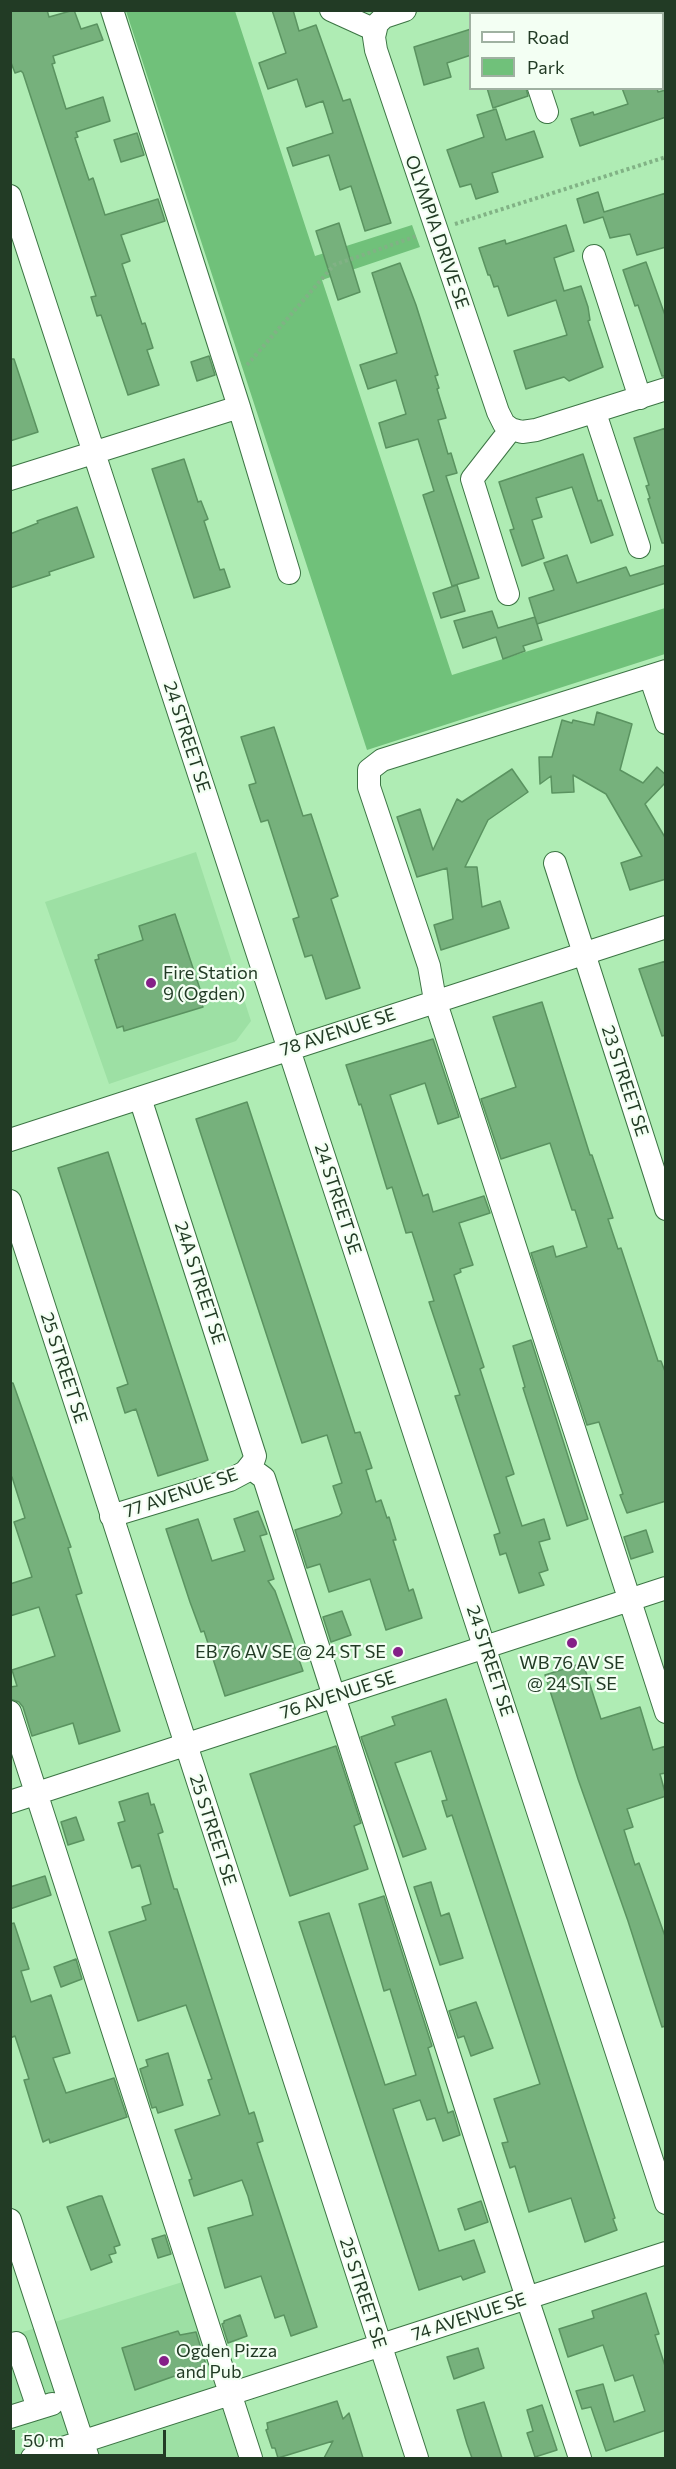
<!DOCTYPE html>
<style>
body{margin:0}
#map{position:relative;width:676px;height:2469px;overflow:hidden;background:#afecb4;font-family:Commissioner,sans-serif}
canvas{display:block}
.frame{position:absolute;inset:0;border:12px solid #223b25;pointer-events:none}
.legend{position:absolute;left:469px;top:12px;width:195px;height:78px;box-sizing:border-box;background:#f3fff3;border:2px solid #9fb1a1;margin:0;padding:8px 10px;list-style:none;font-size:18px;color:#223b25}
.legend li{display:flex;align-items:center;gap:12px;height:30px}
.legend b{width:30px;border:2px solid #9fb1a1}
.scale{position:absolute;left:12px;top:2430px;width:154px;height:27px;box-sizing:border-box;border:3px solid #223b25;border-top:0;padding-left:8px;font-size:18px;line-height:21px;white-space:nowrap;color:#223b25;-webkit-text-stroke:4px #f3fff3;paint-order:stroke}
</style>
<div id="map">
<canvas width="676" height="2469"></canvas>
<div class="frame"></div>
<ul class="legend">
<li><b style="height:8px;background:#fff"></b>Road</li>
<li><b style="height:16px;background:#70c17a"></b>Park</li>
</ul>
<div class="scale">50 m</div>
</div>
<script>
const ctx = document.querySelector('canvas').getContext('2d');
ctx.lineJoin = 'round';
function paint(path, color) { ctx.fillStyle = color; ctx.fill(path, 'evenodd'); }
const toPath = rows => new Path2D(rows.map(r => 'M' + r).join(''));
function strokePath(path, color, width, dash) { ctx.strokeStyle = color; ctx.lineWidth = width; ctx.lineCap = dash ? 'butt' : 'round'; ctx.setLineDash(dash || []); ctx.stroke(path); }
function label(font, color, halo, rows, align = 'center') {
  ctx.font = font + ' Commissioner,sans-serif'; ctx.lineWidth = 4.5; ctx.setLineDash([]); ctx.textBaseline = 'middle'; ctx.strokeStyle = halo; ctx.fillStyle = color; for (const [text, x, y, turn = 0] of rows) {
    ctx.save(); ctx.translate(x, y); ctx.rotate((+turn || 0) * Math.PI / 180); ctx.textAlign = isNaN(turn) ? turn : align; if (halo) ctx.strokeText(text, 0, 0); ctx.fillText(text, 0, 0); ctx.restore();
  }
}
const built = toPath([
 [196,852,251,1021,236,1041,109,1084,45,902],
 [192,2279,252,2458,11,2458,10,2336]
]);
const green = toPath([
 [126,11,235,11,315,256,412,225,420,247,322,280,452,675,665,608,665,654,367,750]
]);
const building = toPath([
 [10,10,47,10,49,17,74,10,81,29,97,24,103,40,53,56,55,63,52,64,66,109,103,97,110,121,76,132,78,137,75,138,89,180,93,178,105,215,158,199,165,221,121,235,130,261,122,264,142,324,145,323,153,348,147,350,159,385,128,395,101,315,97,316,91,297,96,296,23,73,21,71,15,73,10,60,10,10],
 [272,10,293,10,299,31,316,25,343,101,350,99,391,223,365,231,351,186,340,190,329,155,293,166,287,148,333,133,323,101,306,107,297,79,268,89,259,63,286,53,272,10],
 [471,29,471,55,447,63,451,77,424,85,414,47,471,29],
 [487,88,526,88,528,96,493,108,487,88],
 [622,88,657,88,658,92,666,90,666,117,580,146,571,119,593,112,594,115,628,104,622,88],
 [496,109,506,140,534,131,543,157,492,173,498,192,476,199,471,184,460,187,447,150,484,137,477,115,496,109],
 [137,133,144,155,121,162,114,140,137,133],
 [598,192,604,212,666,193,666,247,637,255,630,234,610,238,603,217,584,223,577,199,598,192],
 [339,223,360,292,338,300,316,231,339,223],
 [566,225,574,251,554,258,564,291,581,286,588,307,590,320,588,321,603,367,569,381,564,377,526,389,514,351,567,335,556,300,508,316,498,286,494,287,490,275,488,275,479,248,505,240,506,244,566,225],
 [646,262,666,318,666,376,662,376,638,305,635,306,623,270,646,262],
 [400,263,416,305,438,375,435,376,439,388,437,389,446,418,438,420,448,454,451,453,457,473,446,476,479,578,452,586,423,495,434,491,418,439,386,448,379,423,406,414,396,380,368,389,360,365,397,353,372,273,400,263],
 [209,356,215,375,197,381,191,362,209,356],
 [10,359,14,359,38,432,10,441,10,359],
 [666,428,666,543,662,543,648,499,650,498,646,486,649,485,634,438,666,428],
 [583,454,598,501,601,500,613,535,591,543,572,487,536,498,542,517,532,520,544,558,522,566,510,530,514,529,499,482,583,454],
 [184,459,198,502,201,501,208,519,204,521,220,570,224,569,230,587,194,598,152,469,184,459],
 [77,507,94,557,49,572,50,575,10,588,10,534,38,523,37,521,77,507],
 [567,555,577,583,626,567,630,576,666,565,666,583,537,624,529,598,554,590,544,563,567,555],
 [457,585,465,611,441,618,433,593,457,585],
 [492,611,498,628,535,617,542,640,523,646,525,651,503,659,496,637,463,648,454,621,492,611],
 [597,712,632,724,620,770,643,783,657,767,666,775,666,782,645,804,666,839,666,879,630,890,621,863,642,856,606,794,573,775,574,792,552,793,551,776,540,784,539,757,552,757,562,720,572,723,573,720,594,725,597,712],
 [274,727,303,816,311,814,338,896,331,899,360,988,326,999,312,955,305,957,293,919,299,917,268,820,261,822,250,789,249,785,256,783,241,737,274,727],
 [512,769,528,792,488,820,465,867,477,867,482,907,500,901,509,928,441,950,434,925,453,919,447,868,417,877,397,817,420,809,433,850,457,799,462,802,512,769],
 [175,914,203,998,200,999,203,1007,124,1031,123,1026,117,1028,95,960,99,959,98,955,143,940,139,926,175,914],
 [666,961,666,1035,662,1036,639,969,666,961],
 [542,1002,590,1155,592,1155,613,1218,608,1219,618,1249,621,1248,658,1361,661,1361,666,1374,666,1501,627,1513,620,1495,623,1494,599,1422,587,1425,531,1253,553,1246,556,1257,587,1247,575,1210,572,1210,550,1143,501,1159,481,1099,516,1087,493,1017,542,1002],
 [433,1039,459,1117,438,1124,425,1083,390,1095,423,1196,428,1194,433,1212,484,1196,490,1213,459,1223,473,1265,460,1269,461,1272,454,1275,484,1367,480,1369,514,1474,506,1477,522,1526,544,1519,550,1539,539,1542,548,1570,539,1573,544,1585,519,1593,506,1553,500,1555,494,1535,500,1533,455,1396,460,1395,429,1302,434,1301,412,1232,406,1233,392,1187,387,1189,361,1104,359,1105,346,1065,433,1039],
 [247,1102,355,1433,360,1432,372,1468,366,1470,376,1502,381,1500,387,1518,389,1517,396,1540,393,1540,409,1591,413,1589,422,1618,386,1630,370,1579,329,1592,320,1564,307,1568,295,1530,339,1516,342,1513,333,1486,342,1483,327,1435,302,1443,196,1119,247,1102],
 [108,1152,208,1460,158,1476,136,1409,125,1413,117,1388,128,1384,58,1168,108,1152],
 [531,1340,588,1519,567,1526,523,1388,525,1387,513,1346,531,1340],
 [10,1383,13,1383,71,1547,68,1548,82,1593,76,1595,120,1731,79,1744,73,1723,32,1736,23,1707,19,1702,10,1699,10,1687,17,1686,12,1670,55,1656,39,1607,10,1616,10,1584,32,1577,14,1522,25,1518,12,1477,10,1477,10,1383],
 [258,1511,267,1534,260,1536,274,1579,268,1581,275,1591,303,1671,225,1696,204,1631,201,1632,190,1602,166,1529,198,1519,212,1561,245,1551,234,1519,258,1511],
 [646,1530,653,1552,631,1559,624,1537,646,1530],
 [342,1611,351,1635,331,1642,323,1617,342,1611],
 [583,1663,601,1719,640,1707,653,1750,666,1746,666,1773,660,1774,666,1796,627,1809,633,1827,624,1830,635,1865,639,1863,666,1939,666,2026,662,2027,628,1921,578,1779,545,1675,583,1663],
 [446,1699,615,2218,613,2219,617,2230,585,2242,571,2198,529,2212,515,2166,510,2168,502,2143,508,2142,494,2099,540,2084,452,1815,447,1817,442,1801,447,1800,431,1751,395,1763,426,1849,403,1857,361,1737,395,1725,392,1717,446,1699],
 [336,1746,361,1823,354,1826,368,1869,290,1896,250,1774,336,1746],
 [148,1793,151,1805,154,1804,163,1832,158,1834,174,1889,177,1889,249,2114,254,2112,263,2141,257,2143,317,2327,291,2336,284,2315,275,2318,261,2276,225,2288,208,2228,253,2215,248,2196,242,2180,194,2196,189,2180,192,2179,175,2130,220,2115,208,2080,212,2079,186,2005,138,2021,109,1932,146,1920,142,1907,151,1904,140,1865,132,1868,118,1823,125,1821,119,1802,148,1793],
 [76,1817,84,1840,68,1845,61,1822,76,1817],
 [45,1876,51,1895,10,1909,10,1887,45,1876],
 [431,1882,441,1916,449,1913,463,1958,440,1965,414,1887,431,1882],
 [384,1896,432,2046,428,2048,448,2113,453,2111,460,2135,443,2141,435,2118,427,2120,420,2100,393,2109,439,2251,474,2240,485,2272,463,2280,461,2276,419,2290,299,1922,329,1913,385,2085,416,2075,390,1989,384,1991,359,1904,384,1896],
 [14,1923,29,1969,21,1971,31,2002,51,1995,70,2053,53,2058,66,2093,114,2078,127,2117,50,2143,49,2139,43,2142,24,2080,29,2079,15,2036,10,2038,10,1924,14,1923],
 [76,1959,82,1979,61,1987,54,1967,76,1959],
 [476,2002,493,2048,471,2056,464,2036,458,2038,449,2011,476,2002],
 [168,2053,183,2105,158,2113,156,2107,152,2108,140,2069,148,2066,146,2060,168,2053],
 [99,2196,102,2196,120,2245,114,2247,116,2253,109,2255,112,2262,91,2270,67,2207,99,2196],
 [481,2201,488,2222,465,2230,458,2209,481,2201],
 [165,2235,171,2254,158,2258,152,2239,165,2235],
 [646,2293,659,2334,655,2335,666,2369,666,2430,606,2451,591,2407,582,2409,576,2391,603,2384,614,2422,645,2411,633,2375,615,2381,603,2345,568,2357,559,2329,594,2318,592,2311,646,2293],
 [240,2315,247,2336,228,2343,222,2324,224,2323,224,2321,240,2315],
 [178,2331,180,2335,196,2332,206,2365,135,2390,122,2348,178,2331],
 [478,2348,484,2368,454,2379,447,2357,478,2348],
 [337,2401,343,2419,349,2413,363,2458,324,2458,333,2441,278,2458,275,2448,272,2448,266,2430,268,2429,267,2423,337,2401],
 [484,2402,502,2458,472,2458,467,2444,457,2410,484,2402],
 [542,2405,557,2450,535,2457,527,2433,533,2431,527,2410,542,2405]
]);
const path = toPath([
 [455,224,666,157],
 [247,365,334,265,417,236]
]);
const minor = toPath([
 [112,10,239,407,289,573],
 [331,10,375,30],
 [405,10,384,17,377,24,374,37,376,50,498,412,504,424,511,429,522,432,536,430,666,389],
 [514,10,515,14],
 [662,20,666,30],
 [539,88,547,112],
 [10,196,666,2203],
 [594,256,640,398],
 [595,413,639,547],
 [10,479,239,407],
 [508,594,472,479,511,429],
 [666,671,382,760,369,770,369,787,429,966,435,1000,666,1712],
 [650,676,666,723],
 [555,863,666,1209],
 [10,1140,666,927],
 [10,1201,417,2458],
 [249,1467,264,1478,527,2298,580,2458],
 [111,1516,230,1480,245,1472,253,1462,255,1456,140,1098],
 [10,1712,251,2458],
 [10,1802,666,1588],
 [10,2220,88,2458],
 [16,2343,38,2408],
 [10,2417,52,2404],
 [32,2458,666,2253]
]);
const markers = [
 [151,983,6,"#852088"],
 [572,1643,6,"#852088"],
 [398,1652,6,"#852088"],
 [164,2361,6,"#852088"]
];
const streetNames = [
 ["OLYMPIA DRIVE SE",437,232,71],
 ["24 STREET SE",187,737,72],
 ["78 AVENUE SE",338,1032,-18],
 ["23 STREET SE",625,1081,72],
 ["24 STREET SE",338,1199,72],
 ["24A STREET SE",200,1283,72],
 ["25 STREET SE",64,1368,72],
 ["77 AVENUE SE",181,1493,-19],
 ["24 STREET SE",490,1661,72],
 ["76 AVENUE SE",338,1695,-18],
 ["25 STREET SE",213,1830,72],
 ["25 STREET SE",363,2293,72],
 ["74 AVENUE SE",469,2317,-18]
];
const poiNames = [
 ["Fire Station",163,973],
 ["9 (Ogden)",163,994],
 ["EB 76 AV SE @ 24 ST SE",386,1652,"right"],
 ["WB 76 AV SE",572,1663,"center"],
 ["@ 24 ST SE",572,1684,"center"],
 ["Ogden Pizza",176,2351],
 ["and Pub",176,2372]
];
paint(built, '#9de0a4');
paint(green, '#70c17a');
paint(building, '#76b17c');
strokePath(building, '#5a9360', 1.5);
strokePath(minor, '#3c7544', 24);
strokePath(path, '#81b285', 4, [3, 3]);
strokePath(minor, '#fff', 22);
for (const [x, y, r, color] of markers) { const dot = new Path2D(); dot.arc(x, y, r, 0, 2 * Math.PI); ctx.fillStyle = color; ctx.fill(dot); strokePath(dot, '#f3fff3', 2); }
label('18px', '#223b25', '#f3fff3', streetNames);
label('18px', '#223b25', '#f3fff3', poiNames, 'left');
</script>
